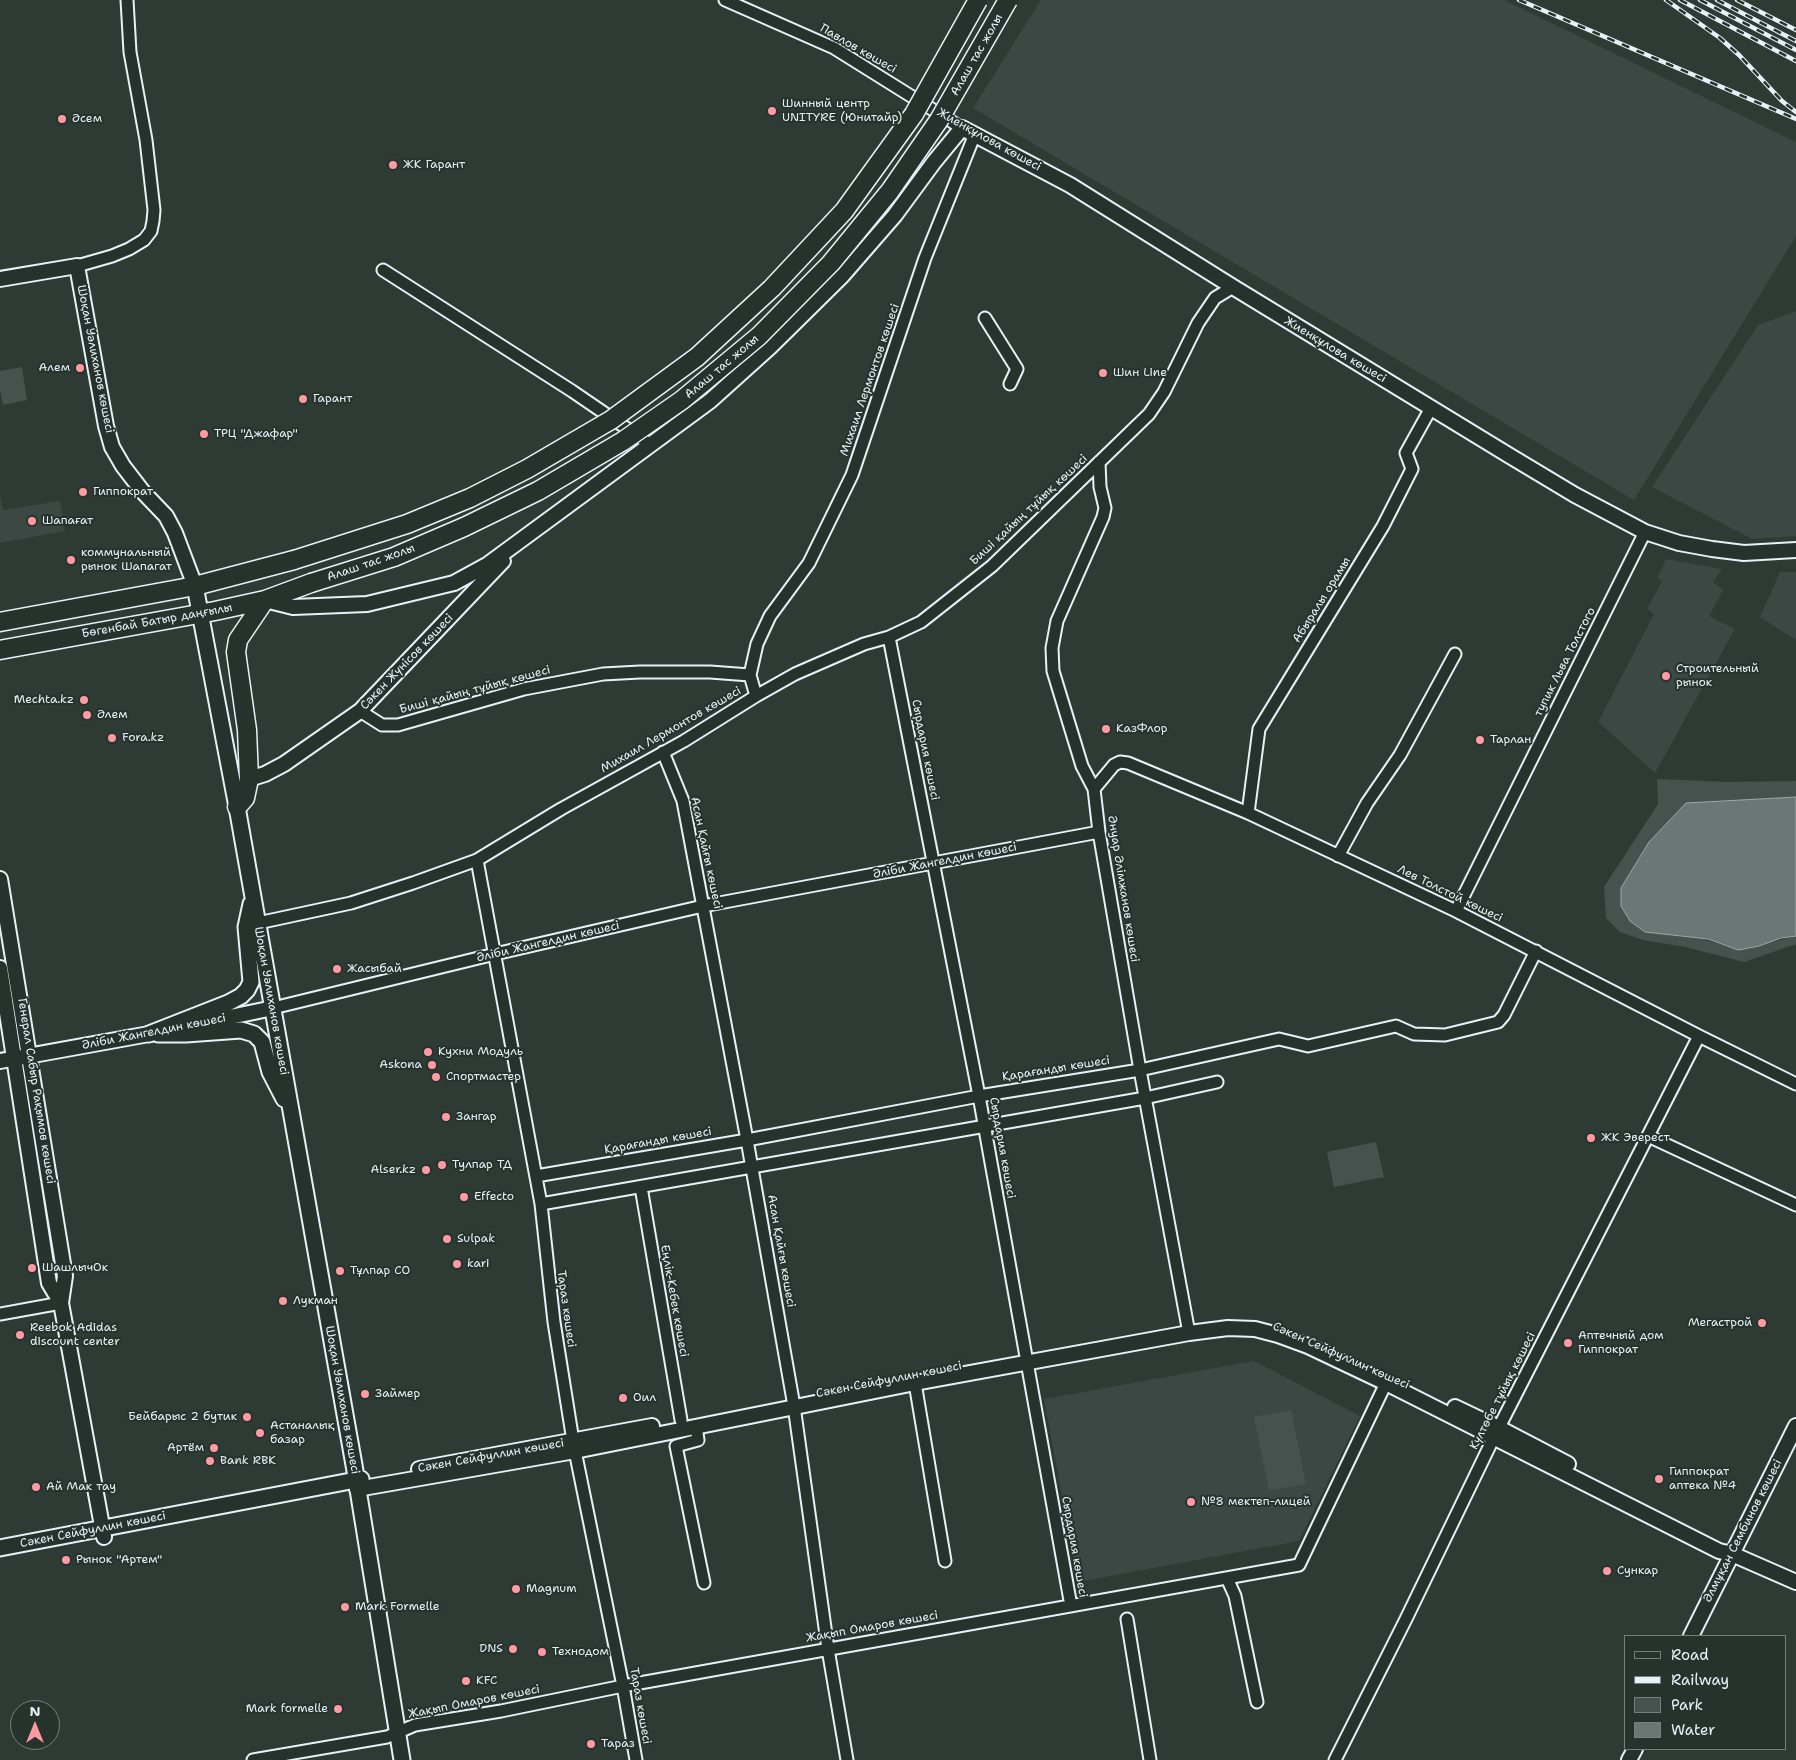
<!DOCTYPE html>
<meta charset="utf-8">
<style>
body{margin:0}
#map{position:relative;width:1796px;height:1760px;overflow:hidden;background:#2e3b35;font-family:"Shantell Sans",sans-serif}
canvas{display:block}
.legend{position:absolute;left:1624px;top:1635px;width:162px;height:115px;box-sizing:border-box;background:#26332d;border:1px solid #747f7e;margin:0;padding:6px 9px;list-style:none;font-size:15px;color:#e8f1f8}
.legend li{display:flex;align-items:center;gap:10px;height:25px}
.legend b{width:25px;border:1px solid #747f7e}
.north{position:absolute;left:10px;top:1700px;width:50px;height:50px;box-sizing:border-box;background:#26332d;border:1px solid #747f7e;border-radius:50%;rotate:0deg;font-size:14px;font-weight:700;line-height:20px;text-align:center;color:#e8f1f8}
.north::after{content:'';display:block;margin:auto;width:18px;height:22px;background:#ff9aa2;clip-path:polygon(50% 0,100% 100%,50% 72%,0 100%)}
</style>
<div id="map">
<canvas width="1796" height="1760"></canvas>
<ul class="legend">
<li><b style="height:6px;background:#26332d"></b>Road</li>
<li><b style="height:6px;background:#e8f1f8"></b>Railway</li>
<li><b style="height:14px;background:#45524e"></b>Park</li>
<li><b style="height:14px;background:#6b7775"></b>Water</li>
</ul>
<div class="north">N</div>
</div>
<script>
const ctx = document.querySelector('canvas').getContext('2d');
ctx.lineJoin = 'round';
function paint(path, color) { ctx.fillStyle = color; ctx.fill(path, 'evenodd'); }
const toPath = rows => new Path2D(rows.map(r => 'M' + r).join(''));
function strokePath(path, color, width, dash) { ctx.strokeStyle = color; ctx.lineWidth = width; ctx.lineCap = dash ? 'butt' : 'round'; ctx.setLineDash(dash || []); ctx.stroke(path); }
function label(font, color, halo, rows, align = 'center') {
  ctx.font = font + ' "Shantell Sans",sans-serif'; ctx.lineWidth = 4; ctx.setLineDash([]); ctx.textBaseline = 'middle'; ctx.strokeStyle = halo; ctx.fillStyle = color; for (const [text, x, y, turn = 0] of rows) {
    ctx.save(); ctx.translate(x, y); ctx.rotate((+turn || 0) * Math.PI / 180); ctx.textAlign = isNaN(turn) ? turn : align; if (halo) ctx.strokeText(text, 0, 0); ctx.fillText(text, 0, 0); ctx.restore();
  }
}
const built = toPath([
 [1041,0,1504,0,1796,142,1796,236,1634,500,973,108],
 [1796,311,1796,536,1752,539,1652,487,1758,325],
 [0,496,3,510,60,501,65,531,0,543],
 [1666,559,1722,569,1713,582,1723,590,1709,616,1735,629,1655,773,1598,722,1654,614,1647,609,1662,581,1657,578],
 [1780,572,1796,572,1796,640,1760,617],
 [1254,1361,1360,1416,1299,1541,1078,1582,1044,1399]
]);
const green = toPath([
 [22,367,27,400,3,405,0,390,0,371],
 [1657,779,1727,782,1796,781,1796,797,1686,803,1656,834,1641,855,1622,888,1621,906,1645,932,1703,939,1738,950,1796,936,1796,944,1744,962,1685,947,1643,940,1620,932,1606,918,1604,887,1658,804],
 [1376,1142,1384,1177,1334,1187,1327,1152],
 [1291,1410,1306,1484,1269,1491,1254,1417]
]);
const water = toPath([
 [1796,797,1796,936,1781,938,1759,946,1738,950,1708,939,1645,932,1630,921,1621,906,1621,888,1649,842,1686,803,1796,797]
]);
const minor = toPath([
 [725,0,834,48,962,128],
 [77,266,112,256,129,249,144,240,151,231,153,221,154,210,146,140,130,52,127,0],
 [383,270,572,391,651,445],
 [985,318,1017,369,1010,384],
 [1099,462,1100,487,1105,508,1103,517,1057,621,1052,648,1053,671,1082,766,1094,789,1099,832,1140,1070,1189,1333],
 [889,637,979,1096,1071,1606],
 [756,696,795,674,864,644,889,637,921,622,992,566,1149,414,1164,392,1198,323,1215,298,1233,287],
 [360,711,382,725,398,725,524,689,603,674,640,672,710,672,750,675],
 [663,752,683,801,747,1140,794,1406,828,1649,847,1760],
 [1094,789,1114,765,1120,762,1128,763,1248,813,1456,911,1699,1036,1796,1084],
 [1248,813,1259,729,1383,526,1412,469,1406,453,1431,408],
 [1338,856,1367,803,1400,755,1455,654],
 [477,860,541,1204,554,1322,573,1441,623,1686,636,1760],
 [1456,911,1645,532],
 [258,923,351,903,413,883,477,860,561,809,684,741,756,696,750,675,757,644,770,616,809,563,852,475,925,258,975,134],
 [273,1008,495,954,703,906,1099,832],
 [1648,1136,1796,1205],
 [536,1176,747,1140,979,1096,1140,1070,1279,1039,1308,1046,1396,1026,1414,1034,1445,1035,1498,1022,1504,1015,1536,951],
 [641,1187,681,1420],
 [541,1204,1145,1098,1217,1082],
 [0,1314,61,1303],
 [915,1383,945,1561],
 [696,1426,698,1440,676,1446,704,1583],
 [1227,1578,1235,1596,1257,1702],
 [1127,1619,1150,1760],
 [253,1760,387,1737,415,1725,501,1711,623,1686,1299,1565,1386,1383],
 [1335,1760,1406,1619,1494,1437,1699,1036]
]);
const tertiary = toPath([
 [0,279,77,266,106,426,112,447,123,466,143,492,166,516,175,533,195,586],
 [265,600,293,607,367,604,454,583,487,565,710,401,770,347,842,276,895,215,934,162,962,128,1070,185,1233,287,1510,456,1575,495,1645,532,1679,543,1712,549,1744,553,1796,550],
 [249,779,265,774,284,764,360,711,503,561],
 [0,879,65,1276,61,1303],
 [0,968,49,1283,61,1303,104,1537],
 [0,1061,149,1034,273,1008],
 [1455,1407,1499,1428,1568,1464],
 [419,1469,652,1426],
 [357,1489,575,1451,915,1383,1189,1333,1228,1328,1255,1329,1278,1335,1308,1346,1386,1383,1719,1551,1732,1554,1796,1582],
 [1691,1636,1796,1426],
 [1629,1760,1635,1749]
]);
const secondary = toPath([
 [195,586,237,807,354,1465,402,1760],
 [149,1034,228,1003,241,996,247,990,251,982,246,927,251,904],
 [158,1034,186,1034,241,1030,254,1034,262,1042,270,1072,284,1099],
 [0,1548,361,1479]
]);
const primary = toPath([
 [0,622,195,586,294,560],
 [0,650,215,611,265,600,311,583],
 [237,807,245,798,249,779,247,730,236,652,238,640,265,600]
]);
const rail = toPath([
 [1519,0,1796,119],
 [1666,0,1720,38,1739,55,1782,101,1796,112],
 [1680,0,1796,61],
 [1700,0,1796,50],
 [1717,0,1796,41],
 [1737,0,1796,30]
]);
const primaryBridge = toPath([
 [294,560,407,524,470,498,527,469,611,420,697,357,772,288,844,211,914,114,978,0],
 [311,583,394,557,464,527,538,491,623,441,682,400,759,336,831,263,890,191,939,120,1008,0]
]);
const markers = [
 [772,111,5,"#ff9aa2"],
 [62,119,5,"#ff9aa2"],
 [393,165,5,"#ff9aa2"],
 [80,368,5,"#ff9aa2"],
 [1103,373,5,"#ff9aa2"],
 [303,399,5,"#ff9aa2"],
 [204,434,5,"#ff9aa2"],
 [83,492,5,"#ff9aa2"],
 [32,521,5,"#ff9aa2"],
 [71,560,5,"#ff9aa2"],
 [1666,676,5,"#ff9aa2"],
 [84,700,5,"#ff9aa2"],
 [87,715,5,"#ff9aa2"],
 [1106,729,5,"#ff9aa2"],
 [112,738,5,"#ff9aa2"],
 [1480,740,5,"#ff9aa2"],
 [337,969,5,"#ff9aa2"],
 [428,1052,5,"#ff9aa2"],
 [432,1065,5,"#ff9aa2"],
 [436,1077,5,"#ff9aa2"],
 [446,1117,5,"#ff9aa2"],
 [1591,1138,5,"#ff9aa2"],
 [442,1165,5,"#ff9aa2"],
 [426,1170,5,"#ff9aa2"],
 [464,1197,5,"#ff9aa2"],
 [447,1239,5,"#ff9aa2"],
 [457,1264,5,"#ff9aa2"],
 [32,1268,5,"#ff9aa2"],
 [340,1271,5,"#ff9aa2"],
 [283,1301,5,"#ff9aa2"],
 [1762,1323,5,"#ff9aa2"],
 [20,1335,5,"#ff9aa2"],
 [1568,1343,5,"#ff9aa2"],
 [365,1394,5,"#ff9aa2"],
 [623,1398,5,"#ff9aa2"],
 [247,1417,5,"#ff9aa2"],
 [260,1433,5,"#ff9aa2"],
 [214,1448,5,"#ff9aa2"],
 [210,1461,5,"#ff9aa2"],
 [1659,1479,5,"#ff9aa2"],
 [36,1487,5,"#ff9aa2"],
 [1191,1502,5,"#ff9aa2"],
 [66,1560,5,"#ff9aa2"],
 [1607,1571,5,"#ff9aa2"],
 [516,1589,5,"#ff9aa2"],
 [345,1607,5,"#ff9aa2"],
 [513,1649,5,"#ff9aa2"],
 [542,1652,5,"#ff9aa2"],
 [466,1681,5,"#ff9aa2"],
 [338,1709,5,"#ff9aa2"],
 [591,1744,5,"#ff9aa2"]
];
const streetNames = [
 ["Павлов көшесі",858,49,30],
 ["Алаш тас жолы",977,55,-60],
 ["Жиенқұлова көшесі",989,140,29],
 ["Жиенқұлова көшесі",1335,350,31],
 ["Шоқан Уәлиханов көшесі",95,359,79],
 ["Алаш тас жолы",722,367,-40],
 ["Михаил Лермонтов көшесі",870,380,-71],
 ["Биші қайың тұйық көшесі",1029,510,-43],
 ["Алаш тас жолы",371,563,-19],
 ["Абыралы орамы",1322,600,-58],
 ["Бөгенбай Батыр даңғылы",157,621,-10],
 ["Сәкен Жүнісов көшесі",407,662,-46],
 ["тупик Льва Толстого",1565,662,-63],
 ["Биші қайың тұйық көшесі",475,690,-15],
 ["Михаил Лермонтов көшесі",671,730,-30],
 ["Сырдария көшесі",925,750,79],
 ["Асан Қайғы көшесі",706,853,78],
 ["Әліби Жангелдин көшесі",945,861,-11],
 ["Әнуар Әлімжанов көшесі",1123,889,81],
 ["Лев Толстой көшесі",1450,894,26],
 ["Әліби Жангелдин көшесі",548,942,-13],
 ["Шоқан Уәлиханов көшесі",271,1001,80],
 ["Әліби Жангелдин көшесі",154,1032,-11],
 ["Қарағанды көшесі",1056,1069,-9],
 ["Генерал Сабыр Рақымов көшесі",36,1091,81],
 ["Қарағанды көшесі",658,1141,-10],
 ["Сырдария көшесі",1002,1148,80],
 ["Асан Қайғы көшесі",781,1251,80],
 ["Еңлік-Кебек көшесі",674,1301,80],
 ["Тараз көшесі",566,1309,82],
 ["Сәкен Сейфуллин көшесі",1341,1356,24],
 ["Сәкен Сейфуллин көшесі",889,1380,-11],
 ["Күлтөбе тұйық көшесі",1503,1391,-63],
 ["Шоқан Уәлиханов көшесі",342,1400,80],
 ["Сәкен Сейфуллин көшесі",491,1456,-10],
 ["Сәкен Сейфуллин көшесі",93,1530,-11],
 ["Әлмұқан Сембинов көшесі",1743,1531,-63],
 ["Сырдария көшесі",1074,1547,80],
 ["Жақып Омаров көшесі",872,1627,-10],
 ["Жақып Омаров көшесі",474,1702,-11],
 ["Тараз көшесі",640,1706,80]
];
const poiNames = [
 ["Шинный центр",782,104],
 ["UNITYRE (Юнитайр)",782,118],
 ["Әсем",72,119],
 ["ЖК Гарант",403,165],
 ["Алем",70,368,"right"],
 ["Шин Line",1113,373],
 ["Гарант",313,399],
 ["ТРЦ \"Джафар\"",214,434],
 ["Гиппократ",93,492],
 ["Шапағат",42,521],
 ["коммунальный",81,553],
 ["рынок Шапагат",81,567],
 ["Строительный",1676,669],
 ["рынок",1676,683],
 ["Mechta.kz",74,700,"right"],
 ["Әлем",97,715],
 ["КазФлор",1116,729],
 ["Fora.kz",122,738],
 ["Тарлан",1490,740],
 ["Жасыбай",347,969],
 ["Кухни Модуль",438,1052],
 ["Askona",422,1065,"right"],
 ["Спортмастер",446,1077],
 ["Зангар",456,1117],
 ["ЖК Эверест",1601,1138],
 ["Тулпар ТД",452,1165],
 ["Alser.kz",416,1170,"right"],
 ["Effecto",474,1197],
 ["Sulpak",457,1239],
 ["kari",467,1264],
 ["ШашлычОк",42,1268],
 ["Тұлпар СО",350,1271],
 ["Лукман",293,1301],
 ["Мегастрой",1752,1323,"right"],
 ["Reebok Adidas",30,1328],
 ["discount center",30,1342],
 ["Аптечный дом",1578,1336],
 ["Гиппократ",1578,1350],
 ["Займер",375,1394],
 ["Оил",633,1398],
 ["Бейбарыс 2 бутик",237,1417,"right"],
 ["Астаналық",270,1426],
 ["базар",270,1440],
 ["Артём",204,1448,"right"],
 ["Bank RBK",220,1461],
 ["Гиппократ",1669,1472],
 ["аптека №4",1669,1486],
 ["Ай Мак тау",46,1487],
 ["№8 мектеп-лицей",1201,1502],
 ["Рынок \"Артем\"",76,1560],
 ["Сункар",1617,1571],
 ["Magnum",526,1589],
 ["Mark Formelle",355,1607],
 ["DNS",503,1649,"right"],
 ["Технодом",552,1652],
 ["KFC",476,1681],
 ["Mark formelle",328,1709,"right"],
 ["Тараз",601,1744]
];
paint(built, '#3b4843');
paint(green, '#45524e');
paint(water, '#6b7775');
strokePath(water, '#9da8a9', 1);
strokePath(minor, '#e8f1f8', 15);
strokePath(tertiary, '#e8f1f8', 18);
strokePath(secondary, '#e8f1f8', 19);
strokePath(primary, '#e8f1f8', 21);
strokePath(minor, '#26332d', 11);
strokePath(tertiary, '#26332d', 14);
strokePath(secondary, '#26332d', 15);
strokePath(primary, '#26332d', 18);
strokePath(rail, '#e8f1f8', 4.5);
strokePath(rail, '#26332d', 2.5, [8]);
strokePath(primaryBridge, '#e8f1f8', 21, []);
strokePath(primaryBridge, '#26332d', 18);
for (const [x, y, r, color] of markers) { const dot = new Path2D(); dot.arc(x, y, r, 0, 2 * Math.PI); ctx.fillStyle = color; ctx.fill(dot); strokePath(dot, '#26332d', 2); }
label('12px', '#e8f1f8', '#26332d', streetNames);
label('12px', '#e8f1f8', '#26332d', poiNames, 'left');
</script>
